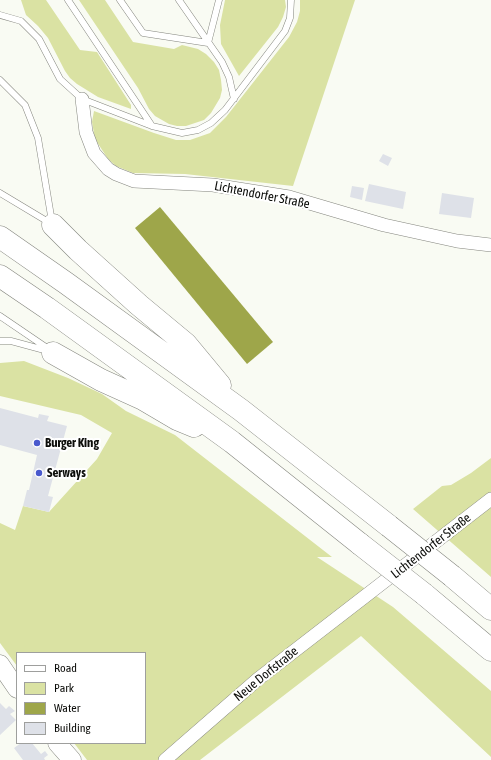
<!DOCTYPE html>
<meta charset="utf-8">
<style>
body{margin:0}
#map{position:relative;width:491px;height:760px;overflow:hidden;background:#f9fbf3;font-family:"Asap Condensed",sans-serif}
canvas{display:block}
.legend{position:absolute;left:16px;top:652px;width:130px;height:92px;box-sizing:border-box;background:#fff;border:1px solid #9e9f9d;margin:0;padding:5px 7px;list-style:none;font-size:12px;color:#0d0e0b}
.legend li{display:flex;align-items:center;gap:8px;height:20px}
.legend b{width:20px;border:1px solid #9e9f9d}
</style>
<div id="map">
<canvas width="491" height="760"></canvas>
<ul class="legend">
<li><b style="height:5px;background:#fff"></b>Road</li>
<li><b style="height:11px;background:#dae2a3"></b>Park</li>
<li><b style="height:11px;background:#9ea64a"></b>Water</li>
<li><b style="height:11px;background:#dee1e8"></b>Building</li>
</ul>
</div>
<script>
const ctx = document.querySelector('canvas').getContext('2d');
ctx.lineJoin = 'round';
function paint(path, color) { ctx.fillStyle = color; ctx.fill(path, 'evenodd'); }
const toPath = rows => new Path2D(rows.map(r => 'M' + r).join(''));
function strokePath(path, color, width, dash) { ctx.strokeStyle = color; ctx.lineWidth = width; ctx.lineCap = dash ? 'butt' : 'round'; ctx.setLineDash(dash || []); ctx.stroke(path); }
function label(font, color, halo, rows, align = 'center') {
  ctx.font = font + ' "Asap Condensed",sans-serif'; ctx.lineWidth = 4; ctx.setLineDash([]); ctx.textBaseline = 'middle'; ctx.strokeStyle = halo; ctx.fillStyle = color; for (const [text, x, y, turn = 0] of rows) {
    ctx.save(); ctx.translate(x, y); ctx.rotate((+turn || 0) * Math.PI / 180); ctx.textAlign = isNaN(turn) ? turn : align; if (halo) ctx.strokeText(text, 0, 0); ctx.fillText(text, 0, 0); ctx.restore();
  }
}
const green = toPath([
 [21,0,46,0,80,50,97,52,131,105,131,109,98,97,77,84,70,78,65,71,48,38,38,26,26,15],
 [79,0,105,0,133,42,174,49,182,45,198,49,206,54,214,62,219,70,221,80,222,90,220,98,211,113,204,120,186,126,177,126,169,124,155,116,149,109,138,88],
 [225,0,285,0,286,7,283,17,278,27,239,76,221,44,220,25],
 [300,0,355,0,293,186,185,174,133,173,116,166,108,159,95,139,92,122,94,111,154,133,176,140,190,140,210,133,226,117,289,37,297,22,300,11],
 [24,361,68,378,102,394,126,411,175,435,332,557,317,557,393,607,491,691,491,757,361,636,200,760,87,760,74,743,145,743,145,653,17,653,17,666,0,643,0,523,15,530,23,506,49,512,97,459,112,433,81,415,0,396,0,363],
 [491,458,491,577,413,509,442,486,451,485,471,473]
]);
const water = toPath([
 [160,207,273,342,247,364,135,228]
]);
const building = toPath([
 [383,154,392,158,388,166,379,161],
 [369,184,406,192,403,209,365,201],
 [352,186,364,188,362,200,350,197],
 [442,193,474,198,471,218,439,214],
 [0,408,38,418,39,414,49,416,47,421,67,426,48,496,53,497,49,512,23,506,27,490,29,490,37,455,0,445],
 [0,703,6,709,9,706,15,711,10,714,16,720,0,735],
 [21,743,32,743,41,754,45,751,48,755,44,758,45,760,23,760,14,748]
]);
const lane = toPath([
 [68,0,152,126],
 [120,0,143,33,208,43,219,0],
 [179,0,222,62,229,77,234,99],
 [0,15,21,21,39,39,60,79,82,99,152,126,182,133,198,130,211,123,225,110,285,31,290,18,291,0],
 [0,80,25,105,38,138,52,222],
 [0,193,50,223],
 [0,316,50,350],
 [0,341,11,341,48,351]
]);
const street = toPath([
 [82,99,86,132,94,153,108,169,116,174,134,181,213,185,289,197,384,225,457,241,491,245],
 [165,760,258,679,491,499]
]);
const secondary = toPath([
 [0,664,17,689],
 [57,743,72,760]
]);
const highway = toPath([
 [53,225,78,250,139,305,186,344,220,385],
 [0,237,66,283,241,410,389,526],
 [0,276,47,308,232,442,360,544],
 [53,353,101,380,143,399,177,419,194,426],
 [452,576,491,609],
 [424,594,491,650]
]);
const highwayBridge = toPath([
 [389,526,452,576],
 [360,544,424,594]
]);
const markers = [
 [37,443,4,"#4959cd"],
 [39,473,4,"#4959cd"]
];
const streetNames = [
 ["Lichtendorfer Straße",262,195,11],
 ["Lichtendorfer Straße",431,546,-38],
 ["Neue Dorfstraße",266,674,-39]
];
const poiNames = [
 ["Burger King",45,443],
 ["Serways",47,473]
];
paint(green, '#dae2a3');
paint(water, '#9ea64a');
paint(building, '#dee1e8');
strokePath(lane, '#84857e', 7);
strokePath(street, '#84857e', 14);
strokePath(secondary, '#84857e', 19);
strokePath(highway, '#84857e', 23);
strokePath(lane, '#fff', 6);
strokePath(street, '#fff', 13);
strokePath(secondary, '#fff', 18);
strokePath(highway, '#fff', 22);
strokePath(highwayBridge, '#84857e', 23, []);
strokePath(highwayBridge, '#fff', 22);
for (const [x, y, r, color] of markers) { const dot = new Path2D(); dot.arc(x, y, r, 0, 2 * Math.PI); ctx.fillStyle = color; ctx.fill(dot); strokePath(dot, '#fff', 1.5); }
label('13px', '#0d0e0b', '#fff', streetNames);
label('bold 13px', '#0d0e0b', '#fff', poiNames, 'left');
</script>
